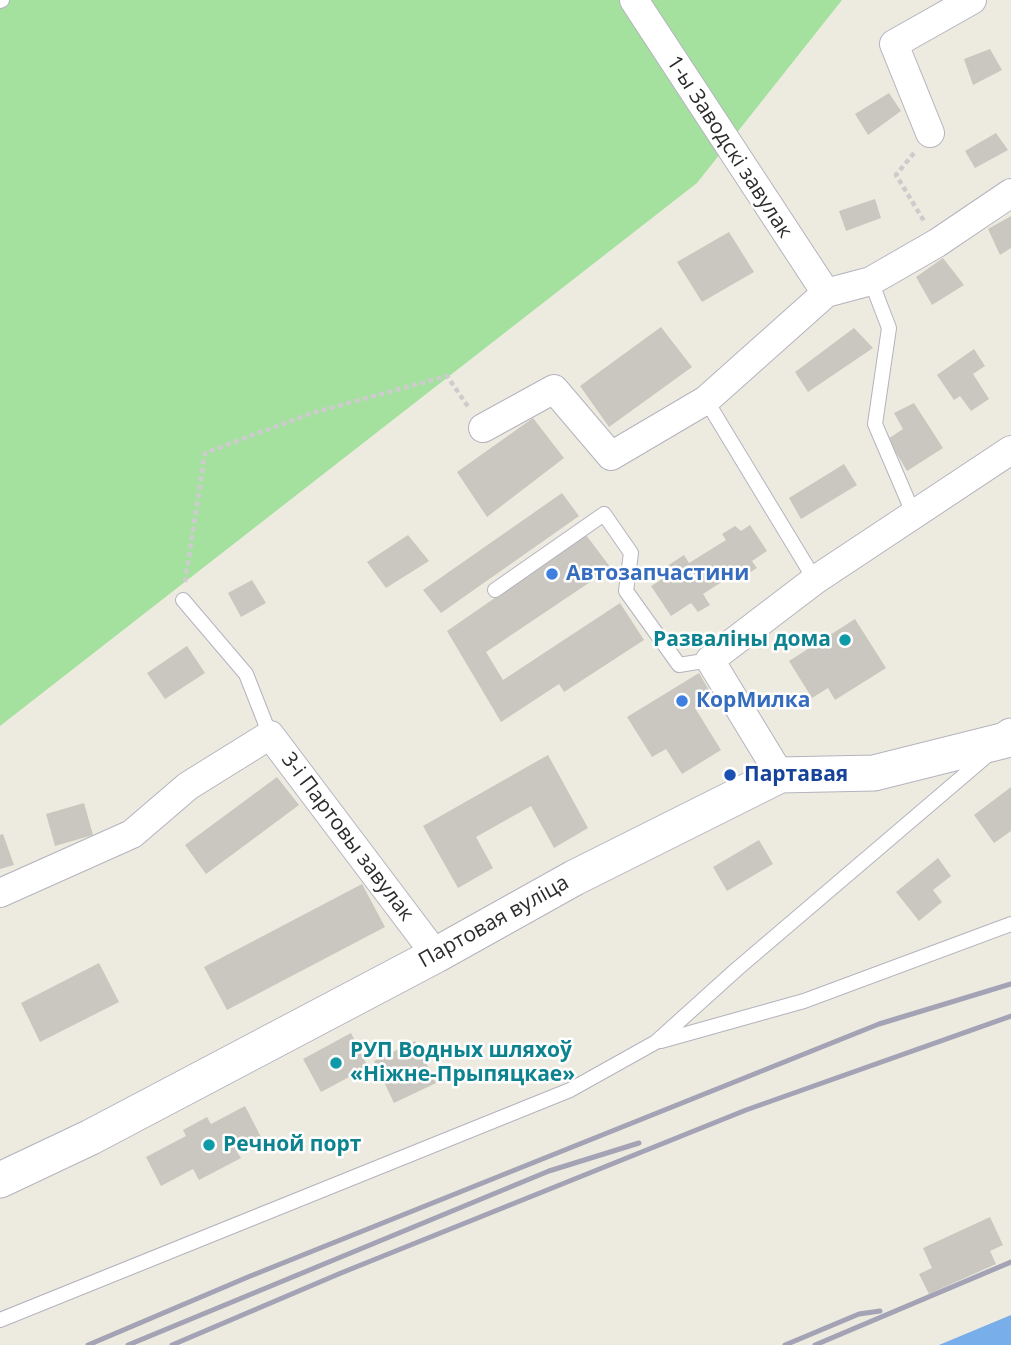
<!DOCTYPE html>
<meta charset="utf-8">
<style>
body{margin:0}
canvas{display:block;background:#edebdf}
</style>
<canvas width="1011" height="1345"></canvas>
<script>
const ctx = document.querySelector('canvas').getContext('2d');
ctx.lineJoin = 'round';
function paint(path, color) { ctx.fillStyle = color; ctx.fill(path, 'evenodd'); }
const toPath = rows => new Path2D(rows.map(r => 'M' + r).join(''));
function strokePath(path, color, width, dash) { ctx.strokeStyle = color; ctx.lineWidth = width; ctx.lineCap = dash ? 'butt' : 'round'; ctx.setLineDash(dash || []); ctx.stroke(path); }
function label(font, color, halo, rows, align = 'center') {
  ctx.font = font + ' "Open Sans",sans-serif'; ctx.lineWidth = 5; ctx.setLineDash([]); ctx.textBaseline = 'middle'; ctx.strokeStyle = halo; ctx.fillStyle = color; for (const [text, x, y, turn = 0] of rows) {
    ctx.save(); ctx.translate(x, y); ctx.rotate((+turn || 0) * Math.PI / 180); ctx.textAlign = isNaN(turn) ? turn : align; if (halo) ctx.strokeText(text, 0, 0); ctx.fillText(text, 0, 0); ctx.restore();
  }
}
const green = toPath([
 [0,0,842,0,697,183,0,726]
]);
const water = toPath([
 [1011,1315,1011,1345,939,1345]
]);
const building = toPath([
 [990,49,1002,70,973,85,964,59],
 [889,93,901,111,868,135,855,114],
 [996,133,1008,150,975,168,965,151],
 [875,199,881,218,846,231,839,211],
 [1011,216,1011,248,1000,255,988,229],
 [729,232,754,272,702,302,677,262],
 [943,258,964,285,932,305,916,277],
 [661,327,692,367,609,427,580,386],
 [854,328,873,348,808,392,795,372],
 [974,349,985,366,973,374,989,399,971,411,960,396,954,400,937,375],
 [914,403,943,448,907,471,888,439,903,429,894,413],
 [533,418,564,458,487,517,457,472],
 [844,464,857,485,801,519,789,498],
 [562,493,579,516,441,613,423,590],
 [750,525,767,551,752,561,757,568,749,573,745,567,703,594,710,605,698,612,691,603,671,616,651,586,669,575,664,568,684,555,689,563,726,540,722,534,735,526,741,531],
 [408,535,429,561,386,588,367,562],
 [586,535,611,568,486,652,503,680,620,603,644,640,564,692,559,684,501,722,447,631],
 [252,580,266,603,241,617,228,593],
 [855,619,886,668,835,700,828,688,812,698,789,661],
 [187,646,205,673,165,699,147,673],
 [699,673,713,697,695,708,721,750,682,774,666,749,652,757,627,717],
 [548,755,588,828,554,848,531,806,476,837,493,868,458,888,423,826],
 [277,777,299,805,206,874,185,845],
 [1011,787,1011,831,994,843,974,815],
 [84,803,93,835,55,846,46,814],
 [3,834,14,865,0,869,0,835],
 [759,840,773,864,727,891,713,867],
 [938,858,951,876,933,890,942,902,919,921,896,892],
 [362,884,385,927,227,1010,204,967],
 [99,963,119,1002,40,1042,21,1003],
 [351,1033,368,1067,321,1092,303,1059],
 [415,1041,436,1083,394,1103,374,1061],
 [245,1106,262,1139,237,1152,241,1158,199,1180,193,1169,161,1186,146,1157,186,1136,183,1130,207,1117,211,1124],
 [990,1217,1003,1245,990,1251,996,1264,929,1294,919,1274,932,1268,923,1248]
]);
const path = toPath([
 [914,153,896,175,924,221],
 [185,582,205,453,312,413,447,376,469,408]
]);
const service = toPath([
 [0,1,2,0],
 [871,281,889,328,875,424,914,515],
 [706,400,815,580],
 [495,590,604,514,631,553,626,591,679,665,710,660],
 [183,600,246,674,270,735],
 [661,1041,804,1001,1011,924],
 [0,1320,570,1090,656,1042,737,969,989,754]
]);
const minor = toPath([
 [634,0,826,293],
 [930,133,894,44,972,0],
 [483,428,554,389,611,456,706,400,826,293,871,281,937,243,1011,193],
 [780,775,710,660,815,580,1011,450],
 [0,893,132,834,188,786,270,735,436,955]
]);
const tertiary = toPath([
 [0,1180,91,1137,436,955,574,878,780,775,874,773,1006,740,1011,736]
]);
const rail = toPath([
 [88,1345,248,1277,879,1024,1011,984],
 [128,1345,549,1171,639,1143],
 [172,1345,341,1273,746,1110,1011,1016],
 [785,1345,859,1314,880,1311],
 [815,1345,1011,1262]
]);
const markers = [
 [552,574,7,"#3f7fe0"],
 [845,640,7,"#0f9aa8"],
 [682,701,7,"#3f7fe0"],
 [730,775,7,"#1a4fb4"],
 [336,1063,7,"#0f9aa8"],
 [209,1145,7,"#0f9aa8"]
];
const streetNames = [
 ["1-ы Заводскі завулак",729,147,57],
 ["3-і Партовы завулак",347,837,53],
 ["Партовая вуліца",494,922,-29]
];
const shopNames = [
 ["Автозапчастини",566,574],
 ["КорМилка",696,701]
];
const cultureNames = [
 ["Разваліны дома",831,640,"right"],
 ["РУП Водных шляхоў",350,1051],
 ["«Ніжне-Прыпяцкае»",350,1075],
 ["Речной порт",223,1145]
];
const transitNames = [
 ["Партавая",744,775]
];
paint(green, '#a4e19f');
paint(water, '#78aee9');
paint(building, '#c9c7bf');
strokePath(service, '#b4b3bf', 16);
strokePath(minor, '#b4b3bf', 30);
strokePath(tertiary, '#b4b3bf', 37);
strokePath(path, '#ccc', 4.5, [5, 3.5]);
strokePath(service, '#fff', 14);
strokePath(minor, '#fff', 28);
strokePath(tertiary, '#fff', 35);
strokePath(rail, '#a4a2b5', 5);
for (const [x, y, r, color] of markers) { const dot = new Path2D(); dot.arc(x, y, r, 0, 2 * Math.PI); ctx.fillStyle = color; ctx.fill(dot); strokePath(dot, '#fff', 2.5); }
label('21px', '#2c2c2c', '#fff', streetNames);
label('bold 21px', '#366cbe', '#fff', shopNames, 'left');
label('bold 21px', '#0d838f', '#fff', cultureNames, 'left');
label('bold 21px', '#164399', '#fff', transitNames, 'left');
</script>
